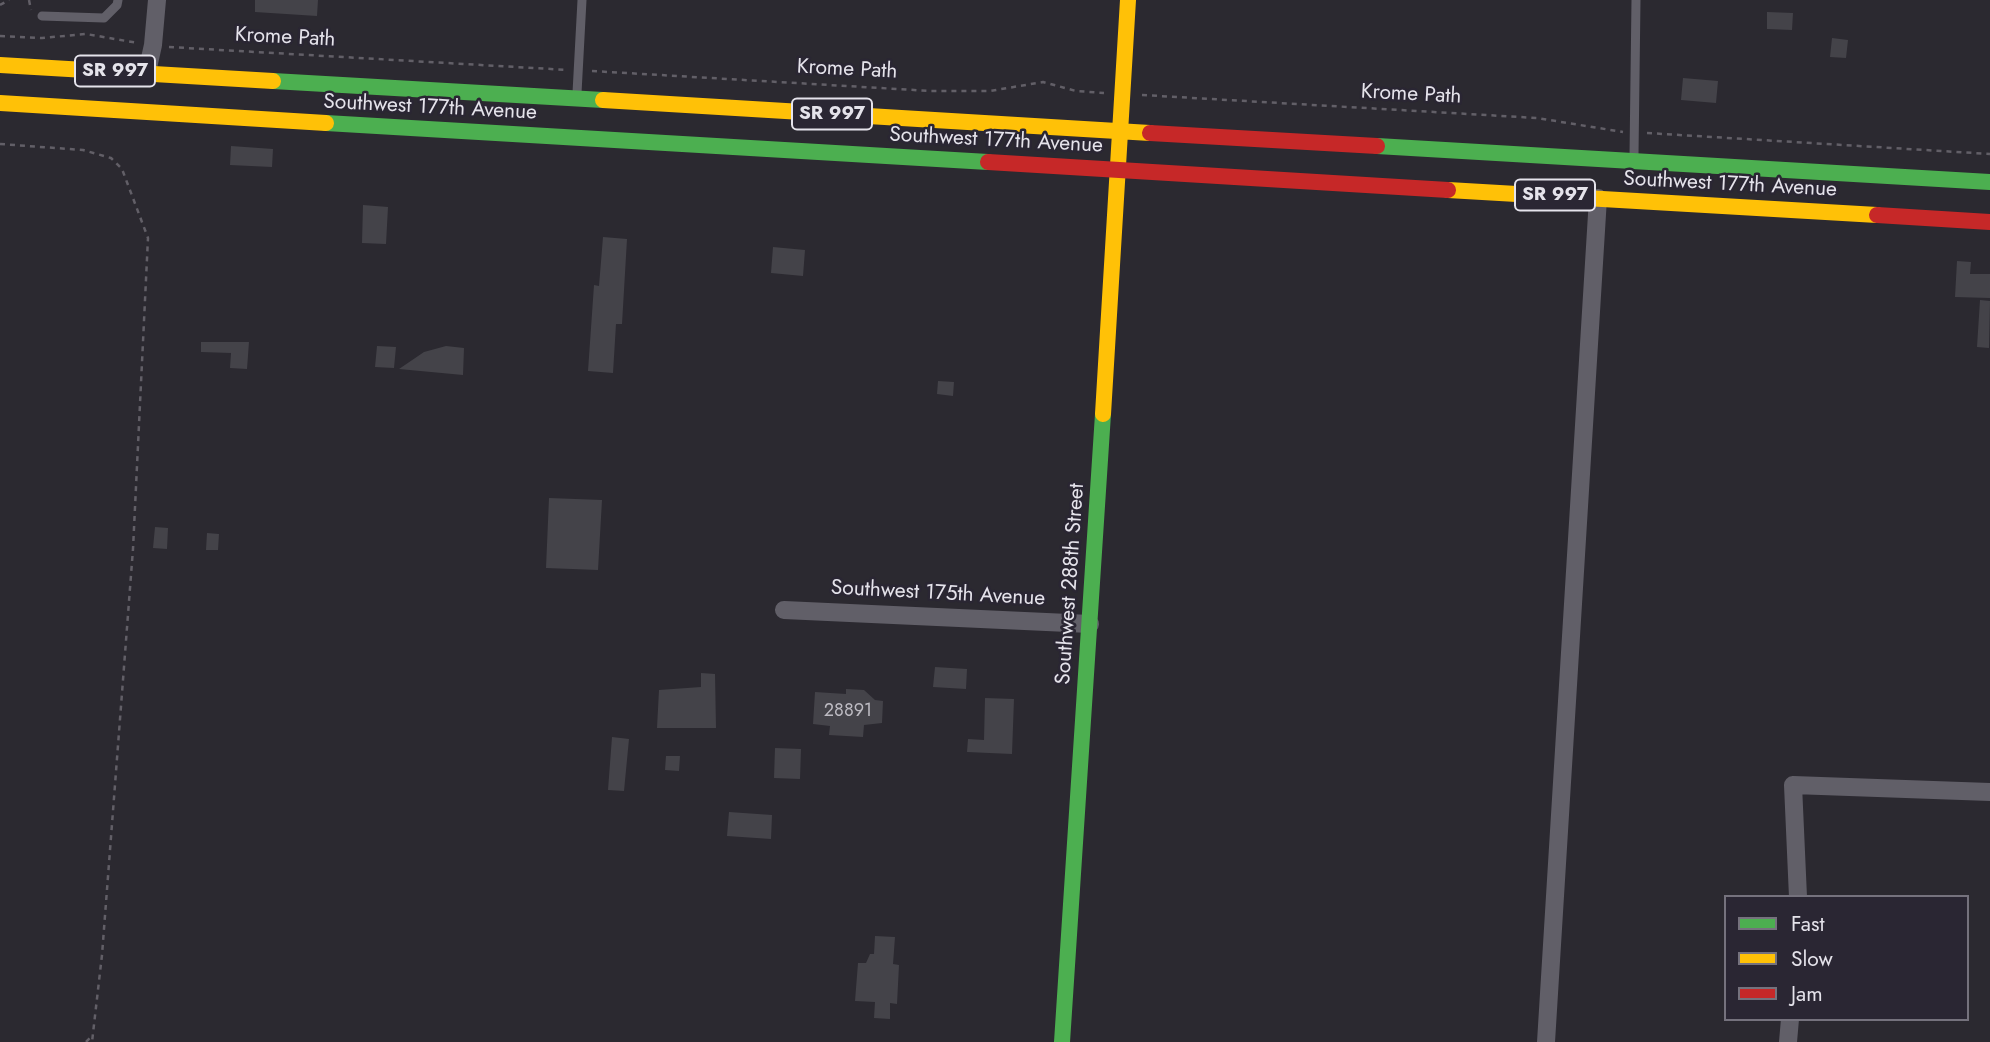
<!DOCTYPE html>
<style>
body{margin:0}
#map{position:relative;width:1990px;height:1042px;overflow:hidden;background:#2b2930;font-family:Jost,sans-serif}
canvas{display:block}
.legend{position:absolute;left:1724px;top:895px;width:245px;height:126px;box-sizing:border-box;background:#2a2633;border:2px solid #75727d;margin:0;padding:9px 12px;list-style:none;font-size:21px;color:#e5e3eb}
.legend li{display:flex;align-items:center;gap:14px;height:35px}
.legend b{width:35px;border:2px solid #75727d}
</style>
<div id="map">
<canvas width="1990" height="1042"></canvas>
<ul class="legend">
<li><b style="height:9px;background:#4caf50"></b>Fast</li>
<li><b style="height:9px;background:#ffc107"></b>Slow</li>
<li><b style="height:9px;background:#c62828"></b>Jam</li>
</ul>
</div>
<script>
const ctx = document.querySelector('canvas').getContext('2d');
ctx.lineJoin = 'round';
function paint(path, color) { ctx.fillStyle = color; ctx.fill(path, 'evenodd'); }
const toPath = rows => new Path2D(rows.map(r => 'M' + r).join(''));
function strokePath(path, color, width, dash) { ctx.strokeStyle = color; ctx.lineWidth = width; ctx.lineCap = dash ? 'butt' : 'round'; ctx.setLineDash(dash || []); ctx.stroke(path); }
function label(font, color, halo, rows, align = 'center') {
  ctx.font = font + ' Jost,sans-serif'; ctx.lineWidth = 5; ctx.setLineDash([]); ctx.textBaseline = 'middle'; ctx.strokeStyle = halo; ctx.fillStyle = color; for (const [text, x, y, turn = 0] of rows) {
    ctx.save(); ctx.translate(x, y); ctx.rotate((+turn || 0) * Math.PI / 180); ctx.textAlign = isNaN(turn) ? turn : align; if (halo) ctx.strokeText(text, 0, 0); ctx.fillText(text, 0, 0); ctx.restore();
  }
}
const building = toPath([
 [255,0,318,0,317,16,255,12],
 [1767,12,1793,13,1792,30,1767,29],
 [1832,38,1848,40,1846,58,1830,57],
 [1683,78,1718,81,1716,103,1681,100],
 [231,146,273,149,272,167,230,165],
 [363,205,388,207,386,244,362,243],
 [603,237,627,239,622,324,616,324,613,373,588,371,594,285,599,286],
 [773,247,805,250,803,276,771,273],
 [1957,261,1971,262,1970,274,1990,274,1990,298,1955,297],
 [1980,300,1990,301,1989,348,1977,347],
 [201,342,249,342,247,369,230,368,231,353,201,352],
 [377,346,396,347,394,368,375,367],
 [446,346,464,348,463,375,399,369,424,352],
 [938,381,954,382,953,396,937,394],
 [549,498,602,500,598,570,546,568],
 [155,527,168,528,167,549,153,548],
 [207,533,219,534,218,550,206,550],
 [935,667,967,669,966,689,933,687],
 [701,673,715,674,716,728,657,728,659,690,701,687],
 [846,689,864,690,875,700,883,701,882,723,864,725,863,737,829,735,830,726,813,724,815,692,846,694],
 [985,698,1014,699,1012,754,967,752,968,739,984,740],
 [612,737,629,739,624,791,608,790],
 [775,748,801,749,800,779,774,778],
 [666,756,680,756,679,771,665,770],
 [729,812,772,815,771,839,727,836],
 [875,936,895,937,893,964,899,965,897,1004,890,1003,890,1019,874,1018,875,1002,855,1001,858,963,866,963,870,954,874,954]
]);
const path = toPath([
 [29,0,31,10],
 [0,5,9,0],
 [0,36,42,38,86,34,138,43],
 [169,47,568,70],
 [592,71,931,91,990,91,1043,82,1076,91,1104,93],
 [1142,95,1537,118,1623,132],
 [1647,133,1990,154],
 [0,144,83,150,111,158,122,169,148,238,133,549,102,955,92,1042],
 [86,1042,93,1035]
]);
const lane = toPath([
 [42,16,104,18,117,5,118,0],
 [577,93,582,0],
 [1634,155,1636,0]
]);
const street = toPath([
 [147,72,153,45,157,0],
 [784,610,1090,624],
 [1798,897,1793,785,1990,792],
 [1546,1042,1598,198],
 [1788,1042,1790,1019]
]);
const fast = toPath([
 [273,81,603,100],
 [326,123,988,162],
 [1377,146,1990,182],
 [1062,1042,1103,414]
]);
const slow = toPath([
 [0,65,273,81],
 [603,100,1150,133],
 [0,103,326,123],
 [1448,190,1877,215],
 [1103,414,1128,0]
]);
const jam = toPath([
 [1150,133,1377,146],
 [988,162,1448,190],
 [1877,215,1990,222]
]);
const numberNames = [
 ["28891",848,712]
];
const shields = [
 [115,71,80],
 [832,114,80],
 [1555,195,80]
];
const shieldNames = [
 ["SR 997",115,71],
 ["SR 997",832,114],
 ["SR 997",1555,195]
];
const streetNames = [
 ["Krome Path",285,38,3],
 ["Krome Path",847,70,3],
 ["Krome Path",1411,95,3],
 ["Southwest 177th Avenue",430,108,3],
 ["Southwest 177th Avenue",996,141,3],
 ["Southwest 177th Avenue",1730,185,3],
 ["Southwest 288th Street",1071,584,-86],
 ["Southwest 175th Avenue",938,594,3]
];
paint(building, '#444349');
strokePath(path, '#625f67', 2.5, [5, 5]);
strokePath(lane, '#615f68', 9);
strokePath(street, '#615f68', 18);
strokePath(fast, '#4caf50', 16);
strokePath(slow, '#ffc107', 16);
strokePath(jam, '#c62828', 16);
label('18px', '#bdbbc2', null, numberNames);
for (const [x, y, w] of shields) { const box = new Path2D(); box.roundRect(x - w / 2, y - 15.5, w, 31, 5); ctx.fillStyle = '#2a2633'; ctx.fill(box); strokePath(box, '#e5e3eb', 2); }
label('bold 19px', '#e5e3eb', null, shieldNames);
label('21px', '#e5e3eb', '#2a2633', streetNames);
</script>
